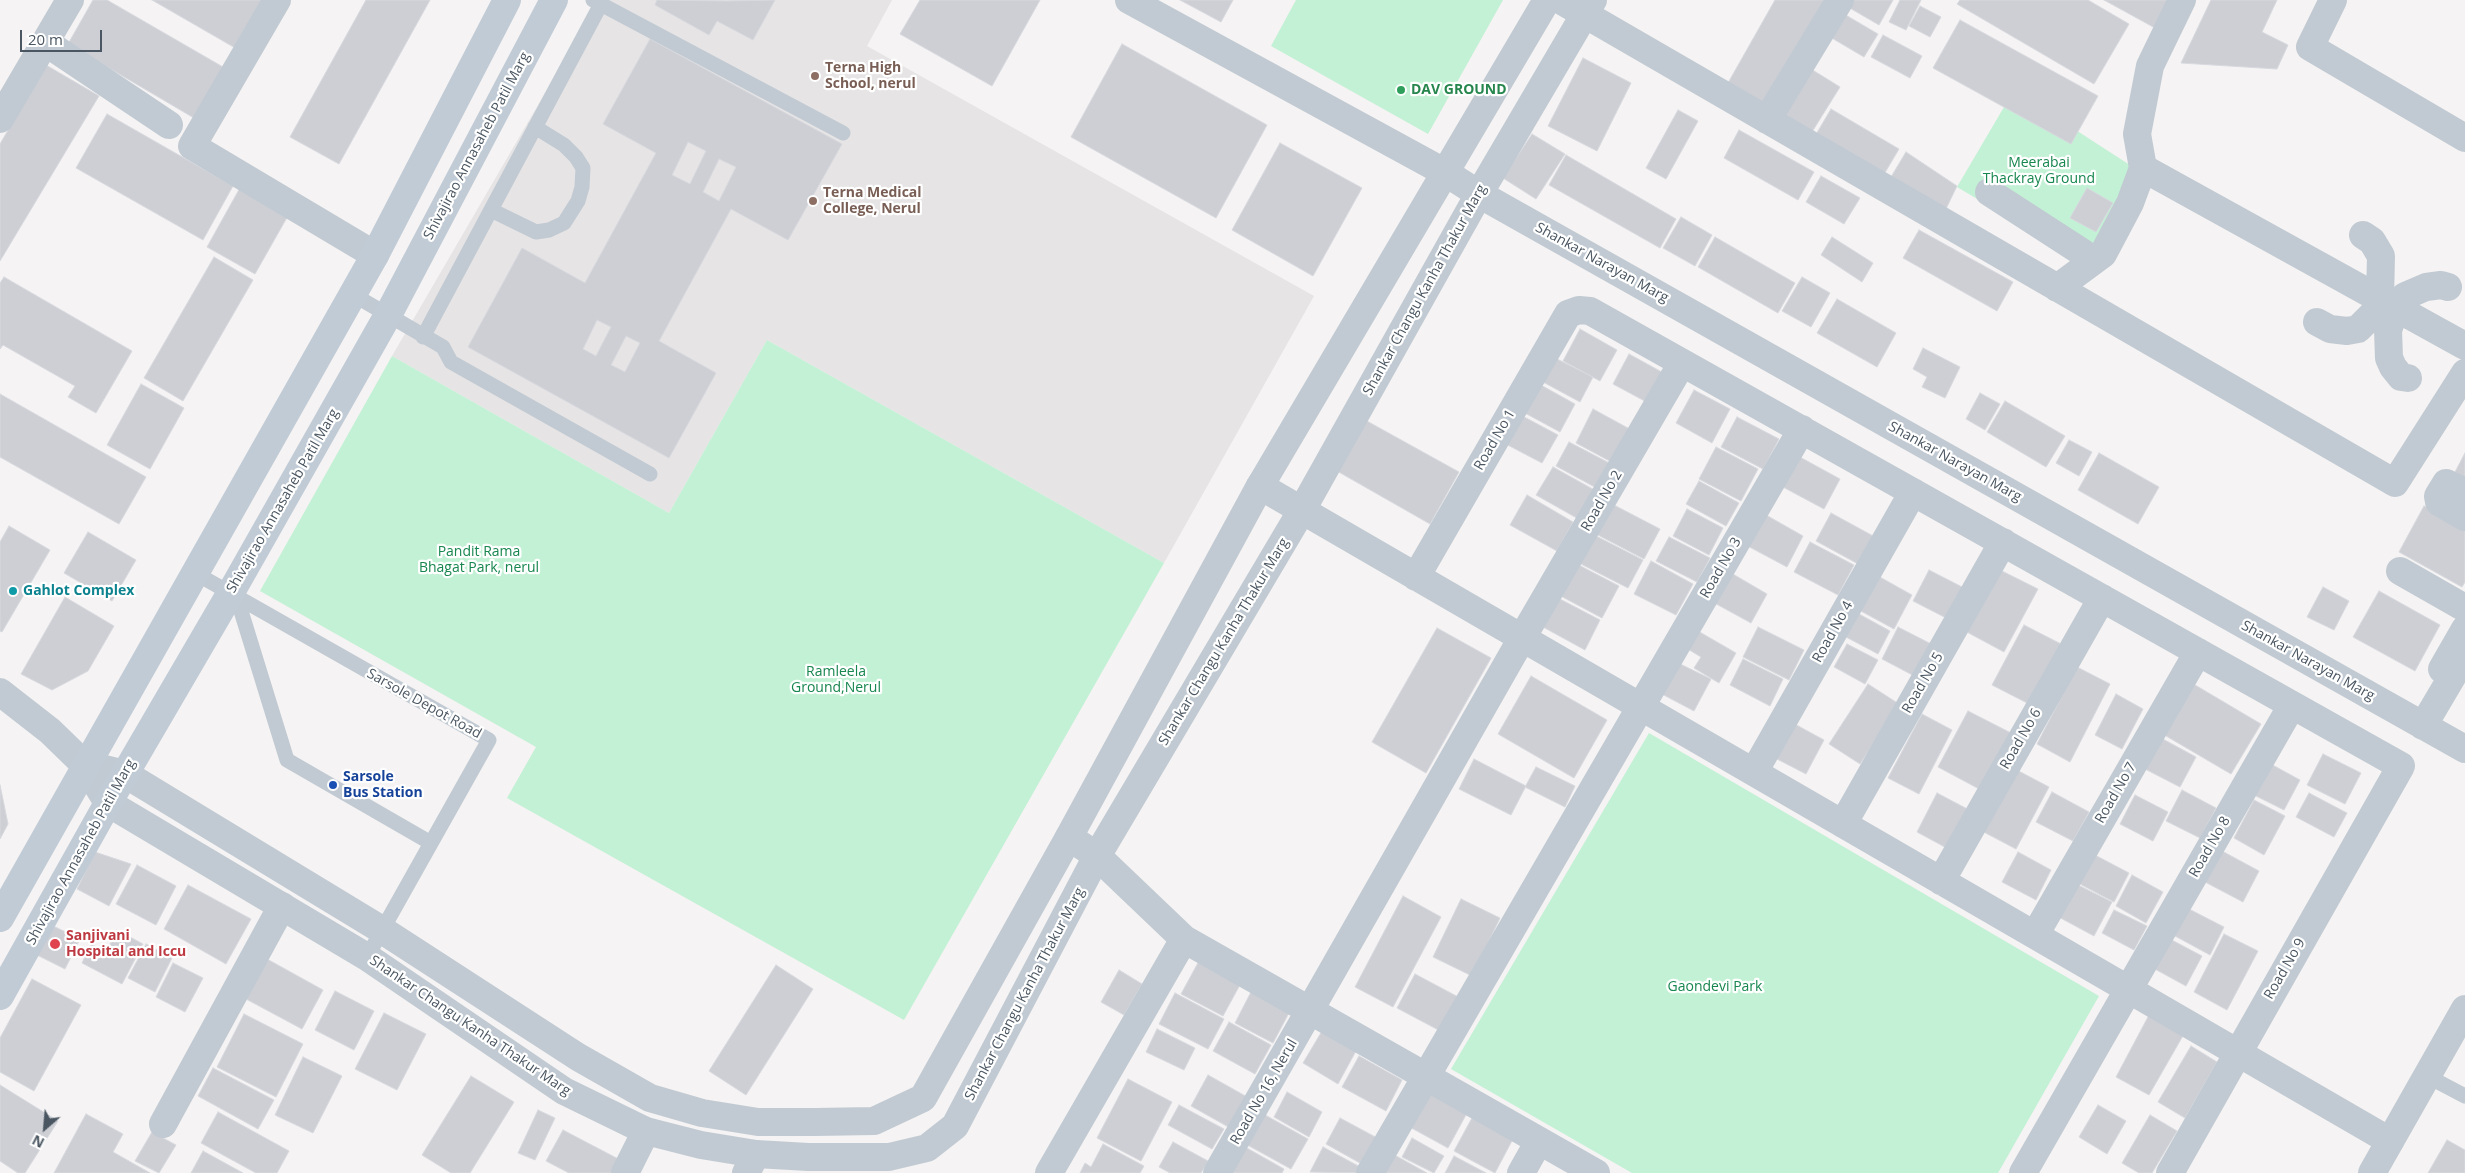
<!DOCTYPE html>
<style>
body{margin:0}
#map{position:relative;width:2465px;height:1173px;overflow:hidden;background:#f5f3f3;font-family:"Open Sans",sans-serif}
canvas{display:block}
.north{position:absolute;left:20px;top:1103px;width:50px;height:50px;-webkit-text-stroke:4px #fff;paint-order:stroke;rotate:207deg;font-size:14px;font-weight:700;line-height:20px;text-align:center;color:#4a5661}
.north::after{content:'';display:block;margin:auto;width:18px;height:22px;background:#4a5661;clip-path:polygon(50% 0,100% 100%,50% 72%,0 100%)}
.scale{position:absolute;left:20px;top:30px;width:82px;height:22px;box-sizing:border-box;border:2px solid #4a5661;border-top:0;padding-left:6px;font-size:15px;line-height:18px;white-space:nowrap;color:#4a5661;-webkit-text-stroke:4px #fff;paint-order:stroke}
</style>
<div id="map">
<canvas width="2465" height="1173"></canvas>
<div class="north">N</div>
<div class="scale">20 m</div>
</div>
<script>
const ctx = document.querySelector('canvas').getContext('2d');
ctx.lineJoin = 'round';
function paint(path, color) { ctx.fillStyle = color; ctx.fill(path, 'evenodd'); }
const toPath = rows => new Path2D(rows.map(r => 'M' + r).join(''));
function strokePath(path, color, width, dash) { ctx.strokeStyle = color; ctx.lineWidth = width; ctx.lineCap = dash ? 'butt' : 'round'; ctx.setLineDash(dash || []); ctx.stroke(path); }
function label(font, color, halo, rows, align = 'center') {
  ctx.font = font + ' "Open Sans",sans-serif'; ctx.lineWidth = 4.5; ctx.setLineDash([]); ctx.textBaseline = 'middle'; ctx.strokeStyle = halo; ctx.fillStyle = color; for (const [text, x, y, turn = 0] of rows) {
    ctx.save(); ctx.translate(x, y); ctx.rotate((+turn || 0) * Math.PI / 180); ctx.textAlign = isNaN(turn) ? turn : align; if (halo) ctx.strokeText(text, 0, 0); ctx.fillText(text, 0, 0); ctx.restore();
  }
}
const education = toPath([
 [599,0,892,0,867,46,1314,296,1164,563,767,340,669,513,392,356]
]);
const green = toPath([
 [1296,0,1503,0,1428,134,1271,46],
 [2014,90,2136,169,2084,262,1957,187],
 [767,340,1164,563,904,1020,507,798,536,747,260,591,392,356,669,513],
 [1649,733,2099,996,1998,1173,1632,1173,1451,1069]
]);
const building = toPath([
 [93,0,107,0,223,67,194,118,68,44,93,0],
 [152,0,266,0,237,49,152,0],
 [366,0,430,0,339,164,290,137,366,0],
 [657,0,727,1,775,0,753,40,717,21,709,35,655,5,657,0],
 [920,0,1040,0,992,86,900,34,920,0],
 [1180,0,1233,0,1221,22,1180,0],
 [1775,0,1826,0,1767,104,1728,83,1775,0],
 [1853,0,1893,0,1879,25,1848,7,1853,0],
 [1900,0,1921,0,1906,30,1889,22,1900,0],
 [1960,0,2088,0,2129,24,2094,84,1957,4,1960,0],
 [2104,0,2170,0,2155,28,2104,0],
 [2211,0,2277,0,2262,32,2288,45,2277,69,2181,63,2211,0],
 [1920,6,1941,17,1930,37,1909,26,1920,6],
 [1844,14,1878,34,1864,57,1830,37,1844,14],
 [1960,20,2098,96,2071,144,1933,68,1960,20],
 [1883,35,1922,56,1910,78,1871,57,1883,35],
 [650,39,842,144,788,240,731,209,659,341,716,373,669,458,468,347,522,248,585,283,656,153,603,124,650,39],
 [688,142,706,151,690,184,672,175,688,142],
 [719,159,736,167,719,201,703,192,719,159],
 [597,320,611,327,596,356,583,349,597,320],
 [626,336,640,343,625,372,611,365,626,336],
 [1122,44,1267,125,1216,218,1071,137,1122,44],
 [1583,58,1631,83,1597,151,1548,126,1583,58],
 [46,65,99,96,0,261,0,144,46,65],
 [1811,69,1840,87,1812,132,1784,114,1811,69],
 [1831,109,1899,149,1883,176,1815,136,1831,109],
 [1678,110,1698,121,1666,179,1646,168,1678,110],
 [107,114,233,186,203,240,76,168,107,114],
 [1739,130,1814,172,1798,200,1724,158,1739,130],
 [1532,134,1565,154,1536,199,1503,178,1532,134],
 [1280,143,1362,188,1313,276,1232,230,1280,143],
 [1906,152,1957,186,1945,211,1891,177,1906,152],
 [1566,155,1676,219,1660,248,1549,185,1566,155],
 [1821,176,1860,198,1844,224,1806,202,1821,176],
 [241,186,289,214,255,274,207,247,241,186],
 [2087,188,2113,203,2096,232,2070,218,2087,188],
 [1681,217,1712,235,1695,266,1663,248,1681,217],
 [1919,230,2013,282,1997,311,1903,258,1919,230],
 [1715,237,1795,283,1778,313,1698,267,1715,237],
 [1832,237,1873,263,1862,282,1821,255,1832,237],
 [214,257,253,280,183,401,144,378,214,257],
 [4,277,132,351,96,413,68,397,75,386,3,345,0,349,0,283,4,277],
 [1802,277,1830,293,1811,327,1782,311,1802,277],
 [1837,299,1896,333,1877,367,1817,333,1837,299],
 [1580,329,1617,350,1600,381,1563,361,1580,329],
 [1923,348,1960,367,1945,398,1922,387,1927,377,1913,369,1923,348],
 [1629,354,1669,376,1654,406,1613,384,1629,354],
 [1555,358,1593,377,1580,402,1543,382,1555,358],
 [141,384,184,408,150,469,107,445,141,384],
 [1539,384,1575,404,1560,432,1523,412,1539,384],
 [1694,390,1730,409,1712,443,1676,423,1694,390],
 [1980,393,2000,404,1985,430,1966,419,1980,393],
 [0,394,146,477,119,524,0,457,0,394],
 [2005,401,2065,436,2046,467,1987,432,2005,401],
 [1593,409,1637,433,1619,466,1576,443,1593,409],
 [1515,412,1558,435,1542,463,1500,441,1515,412],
 [1737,417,1779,439,1763,469,1721,447,1737,417],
 [1365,420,1459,472,1430,524,1337,471,1365,420],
 [2069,440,2092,452,2079,476,2056,463,2069,440],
 [1569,442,1615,466,1602,491,1556,466,1569,442],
 [1716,447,1758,469,1741,501,1699,479,1716,447],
 [2099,453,2159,487,2138,524,2078,490,2099,453],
 [2465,453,2465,478,2455,472,2465,453],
 [1798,456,1840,479,1824,509,1781,486,1798,456],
 [1553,467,1598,492,1582,521,1536,495,1553,467],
 [1699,481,1739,503,1726,526,1686,504,1699,481],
 [1527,495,1573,522,1557,551,1510,525,1527,495],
 [1612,504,1660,529,1644,559,1596,534,1612,504],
 [2424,506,2465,528,2465,582,2462,587,2399,552,2424,506],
 [1687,509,1723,528,1709,555,1673,536,1687,509],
 [1759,511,1803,536,1787,567,1742,543,1759,511],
 [1831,513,1875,537,1860,565,1816,541,1831,513],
 [9,526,50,550,2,632,0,631,0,542,9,526],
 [88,532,136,560,112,601,64,573,88,532],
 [1596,536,1643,560,1628,588,1581,564,1596,536],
 [1669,537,1710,558,1697,582,1656,561,1669,537],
 [1810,542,1854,565,1838,595,1794,572,1810,542],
 [1571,561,1619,586,1602,618,1555,593,1571,561],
 [1651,561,1693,584,1676,615,1634,594,1651,561],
 [1998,569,2038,589,2004,652,1965,631,1998,569],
 [1726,570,1767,594,1751,623,1709,600,1726,570],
 [1929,570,1968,590,1952,621,1913,601,1929,570],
 [1878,576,1912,595,1894,629,1859,610,1878,576],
 [2323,587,2349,601,2334,630,2307,617,2323,587],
 [2379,591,2440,625,2415,671,2353,637,2379,591],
 [65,597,114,626,88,671,52,690,21,674,65,597],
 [1558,598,1600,620,1585,650,1543,627,1558,598],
 [1859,614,1890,631,1878,654,1846,637,1859,614],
 [2024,625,2063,645,2031,705,1992,685,2024,625],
 [1691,627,1736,653,1719,683,1694,668,1701,657,1681,645,1691,627],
 [1758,627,1804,650,1789,680,1743,657,1758,627],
 [1898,627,1937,647,1920,679,1882,659,1898,627],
 [1437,628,1491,658,1426,773,1372,742,1437,628],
 [1847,644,1878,660,1865,684,1834,667,1847,644],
 [1743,659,1783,679,1770,706,1730,685,1743,659],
 [1674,661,1711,679,1694,711,1658,692,1674,661],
 [2077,667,2110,684,2070,762,2037,744,2077,667],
 [1531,676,1607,720,1574,778,1498,734,1531,676],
 [2190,682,2261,724,2231,774,2161,733,2190,682],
 [1868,684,1899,704,1860,764,1829,744,1868,684],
 [2116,694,2143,709,2122,749,2095,735,2116,694],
 [1968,711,2011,733,1981,790,1938,767,1968,711],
 [1922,714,1952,730,1919,794,1888,778,1922,714],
 [1791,722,1824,740,1806,774,1773,757,1791,722],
 [2161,738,2196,757,2180,787,2145,769,2161,738],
 [2323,754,2361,773,2345,804,2307,785,2323,754],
 [1474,759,1526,786,1511,815,1459,789,1474,759],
 [2269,763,2300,780,2284,810,2252,794,2269,763],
 [1536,767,1575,786,1565,807,1525,787,1536,767],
 [2011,767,2049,787,2016,849,1978,829,2011,767],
 [0,785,8,824,0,839,0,785],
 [2182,790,2216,808,2200,838,2166,821,2182,790],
 [2052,792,2089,812,2073,841,2036,822,2052,792],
 [1937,793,1975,813,1954,852,1917,832,1937,793],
 [2309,793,2347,813,2334,837,2296,817,2309,793],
 [2135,795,2168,812,2153,841,2120,824,2135,795],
 [2254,800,2285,816,2264,855,2234,838,2254,800],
 [2222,851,2259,871,2243,902,2205,882,2222,851],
 [95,852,131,864,109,906,77,889,95,852],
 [2018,852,2051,870,2036,900,2002,882,2018,852],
 [2093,854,2129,873,2114,902,2078,883,2093,854],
 [137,865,176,886,156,925,116,904,137,865],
 [2132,875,2163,892,2146,923,2116,906,2132,875],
 [2072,882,2112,902,2094,936,2055,915,2072,882],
 [188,885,251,919,226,964,164,929,188,885],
 [1403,896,1441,917,1393,1007,1355,987,1403,896],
 [1461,899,1500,918,1472,976,1433,957,1461,899],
 [2189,909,2224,927,2210,955,2175,936,2189,909],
 [2114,910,2147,926,2134,950,2102,933,2114,910],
 [47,923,80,939,65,969,33,953,47,923],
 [117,930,143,944,122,984,82,963,91,944,106,952,117,930],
 [2224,934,2258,951,2227,1010,2194,992,2224,934],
 [2168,938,2202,956,2186,986,2153,968,2168,938],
 [146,944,172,958,155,992,128,978,146,944],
 [267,959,323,990,302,1029,246,999,267,959],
 [1199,961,1241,983,1223,1016,1181,994,1199,961],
 [173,963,203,978,185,1012,156,997,173,963],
 [776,965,813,989,746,1095,709,1071,776,965],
 [1119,970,1142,984,1124,1015,1101,1002,1119,970],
 [1415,974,1462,999,1444,1033,1397,1008,1415,974],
 [32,979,81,1005,34,1091,0,1072,0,1038,32,979],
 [1252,990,1290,1011,1273,1043,1235,1023,1252,990],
 [335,991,374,1011,354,1050,315,1030,335,991],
 [1175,993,1224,1019,1208,1049,1159,1024,1175,993],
 [384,1013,426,1034,397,1090,355,1069,384,1013],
 [244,1014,303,1044,276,1097,217,1067,244,1014],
 [2149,1015,2184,1034,2149,1095,2116,1077,2149,1015],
 [1229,1022,1271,1045,1255,1074,1213,1051,1229,1022],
 [1157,1029,1195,1048,1184,1070,1146,1052,1157,1029],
 [1322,1031,1356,1051,1338,1084,1303,1063,1322,1031],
 [2191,1046,2217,1062,2185,1118,2158,1102,2191,1046],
 [1359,1056,1402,1080,1386,1111,1342,1087,1359,1056],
 [303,1057,342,1076,313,1133,275,1115,303,1057],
 [213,1068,274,1100,258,1129,198,1096,213,1068],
 [1208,1075,1249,1098,1232,1129,1191,1106,1208,1075],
 [471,1076,514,1102,470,1173,451,1173,422,1155,471,1076],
 [1128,1079,1172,1102,1141,1161,1097,1138,1128,1079],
 [0,1085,58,1121,25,1173,18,1173,0,1161,0,1085],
 [1425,1089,1467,1113,1448,1148,1406,1125,1425,1089],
 [1287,1092,1322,1112,1309,1137,1274,1117,1287,1092],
 [1179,1105,1224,1129,1212,1149,1168,1125,1179,1105],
 [2098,1105,2126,1121,2107,1154,2079,1137,2098,1105],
 [538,1110,555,1118,535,1160,518,1153,538,1110],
 [1258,1111,1308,1139,1291,1169,1242,1142,1258,1111],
 [218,1112,289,1151,277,1173,256,1173,201,1143,218,1112],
 [86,1114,123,1134,113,1152,150,1173,54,1173,86,1114],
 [2150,1115,2177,1131,2152,1173,2139,1173,2122,1163,2150,1115],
 [1473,1116,1514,1137,1495,1173,1454,1151,1473,1116],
 [1340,1118,1381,1140,1367,1167,1326,1144,1340,1118],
 [563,1130,626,1163,621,1173,569,1173,546,1161,563,1130],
 [152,1132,176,1145,159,1173,135,1161,152,1132],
 [1412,1138,1444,1156,1434,1173,1402,1157,1412,1138],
 [2447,1140,2465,1150,2465,1173,2428,1173,2447,1140],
 [1173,1142,1208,1161,1201,1173,1170,1173,1159,1167,1173,1142],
 [1238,1143,1284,1169,1282,1173,1226,1173,1238,1143],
 [1103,1144,1144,1166,1140,1173,1080,1173,1085,1163,1091,1167,1103,1144],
 [1323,1147,1364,1169,1362,1173,1310,1172,1323,1147],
 [203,1151,243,1173,191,1173,203,1151],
 [1389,1152,1427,1173,1377,1173,1389,1152],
 [1454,1156,1486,1173,1445,1173,1454,1156]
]);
const service = toPath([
 [593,0,843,133],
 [491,210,536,232,549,230,564,223,578,201,582,187,583,168,576,157,564,145,535,127],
 [352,294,443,347,451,362,650,474],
 [423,337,601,4],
 [195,573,489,740,367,957],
 [237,598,287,760,431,843],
 [2427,1076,2465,1096]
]);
const minor = toPath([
 [277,0,192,146,375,255],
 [1129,0,1446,173,1479,194,2465,749],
 [1560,0,2395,483,2465,373],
 [2333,0,2310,47,2465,138],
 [45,42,169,125],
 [0,119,70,0],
 [1767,120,1840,0],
 [2143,168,2465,346],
 [1989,192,2094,260],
 [2057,288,2103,254,2130,203,2143,168,2137,134,2150,66,2182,0],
 [2317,322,2330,329,2347,331,2358,329,2378,309,2380,299,2381,256,2372,241,2363,235],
 [2408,378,2401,377,2393,367,2389,358,2388,330,2396,308,2405,296,2426,287,2441,285,2448,287],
 [1260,486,2390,1141],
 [2465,492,2446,483,2438,496,2439,502,2465,517],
 [2400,571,2465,608],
 [1416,577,1568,314,1579,310,1590,311,2401,766,2170,1173],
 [2442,669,2465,629],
 [2423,726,2465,655],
 [1754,772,1913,492],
 [1843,824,2003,542],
 [1069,837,1097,856,1184,939,1596,1173],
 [1941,881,2102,598],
 [2035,935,2198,652],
 [163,1124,282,906],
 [625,1173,646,1131],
 [746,1173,756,1154],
 [1049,1173,1184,939],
 [1217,1173,1522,638,1682,363],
 [1370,1173,1802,429],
 [1521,1173,1539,1141],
 [2023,1173,2292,705]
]);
const tertiary = toPath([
 [0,692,50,731,85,765,108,803,367,957,564,1091,646,1131,701,1145,756,1154,808,1157,889,1157,927,1148,955,1126,1097,856,1302,510,1479,194,1593,0],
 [101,768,125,774,382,930,578,1057,650,1098,702,1113,758,1122,815,1122,874,1121,923,1098,1069,837,1260,486,1547,0],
 [2372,1173,2465,1009]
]);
const secondary = toPath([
 [0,918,375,255,507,0],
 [0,996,108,803,230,594,388,315,554,0]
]);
const markers = [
 [815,76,5,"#8d6e63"],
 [1401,90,5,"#2e9e5b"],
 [813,201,5,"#8d6e63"],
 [13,591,5,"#0f9aa8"],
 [333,785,5,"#1a4fb4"],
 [55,944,6,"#e0444e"]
];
const educationNames = [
 ["Terna High",825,68],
 ["School, nerul",825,84],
 ["Terna Medical",823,193],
 ["College, Nerul",823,209]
];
const leisureNames = [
 ["DAV GROUND",1411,90]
];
const streetNames = [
 ["Shivajirao Annasaheb Patil Marg",477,146,-62],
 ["Shankar Narayan Marg",1602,263,29],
 ["Shankar Changu Kanha Thakur Marg",1425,290,-61],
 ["Road No 1",1495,440,-60],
 ["Shankar Narayan Marg",1955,462,29],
 ["Shivajirao Annasaheb Patil Marg",283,501,-60],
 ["Road No 2",1602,501,-60],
 ["Road No 3",1721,568,-60],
 ["Road No 4",1833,632,-61],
 ["Shankar Changu Kanha Thakur Marg",1224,642,-59],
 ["Shankar Narayan Marg",2308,661,29],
 ["Road No 5",1923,683,-60],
 ["Sarsole Depot Road",424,704,29],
 ["Road No 6",2021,739,-60],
 ["Road No 7",2116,793,-60],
 ["Road No 8",2210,847,-60],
 ["Shivajirao Annasaheb Patil Marg",81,852,-61],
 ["Road No 9",2285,969,-60],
 ["Shankar Changu Kanha Thakur Marg",1025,994,-62],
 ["Shankar Changu Kanha Thakur Marg",470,1026,34],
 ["Road No 16, Nerul",1264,1092,-60]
];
const parkNames = [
 ["Meerabai",2039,163],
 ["Thackray Ground",2039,179],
 ["Pandit Rama",479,552],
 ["Bhagat Park, nerul",479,568],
 ["Ramleela",836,672],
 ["Ground,Nerul",836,688],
 ["Gaondevi Park",1715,987]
];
const cultureNames = [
 ["Gahlot Complex",23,591]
];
const transitNames = [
 ["Sarsole",343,777],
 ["Bus Station",343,793]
];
const healthNames = [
 ["Sanjivani",66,936],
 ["Hospital and Iccu",66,952]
];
paint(education, '#e6e4e5');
paint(green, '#c3f1d5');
paint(building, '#cdcfd5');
strokePath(building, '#d7d9de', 1);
strokePath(service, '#c1cad2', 15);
strokePath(minor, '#c1cad2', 28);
strokePath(tertiary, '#c1cad2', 28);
strokePath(secondary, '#c1cbd6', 28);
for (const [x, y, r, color] of markers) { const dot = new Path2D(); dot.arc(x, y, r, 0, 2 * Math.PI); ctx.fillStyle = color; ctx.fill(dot); strokePath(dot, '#fff', 2); }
label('bold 14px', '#785e54', '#fff', educationNames, 'left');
label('bold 14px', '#27864d', '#fff', leisureNames, 'left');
label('14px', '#4a5661', '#fff', streetNames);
label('14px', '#17864f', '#fff', parkNames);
label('bold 14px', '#0d838f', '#fff', cultureNames, 'left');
label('bold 14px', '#164399', '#fff', transitNames, 'left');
label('bold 14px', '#be3a42', '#fff', healthNames, 'left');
</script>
